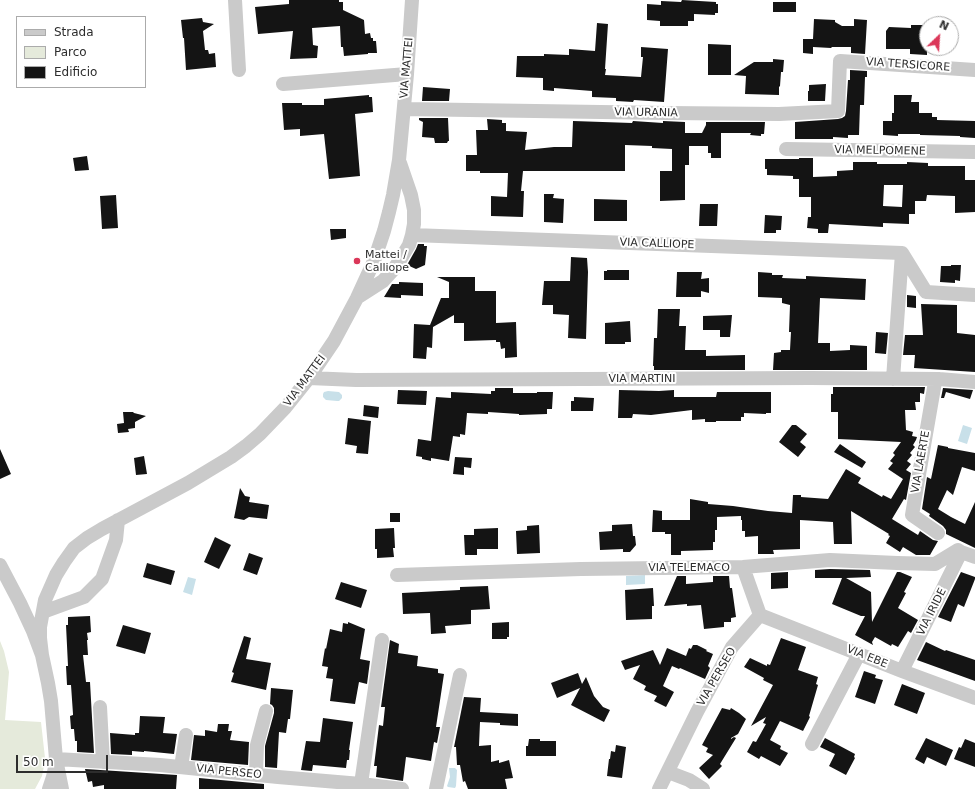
<!DOCTYPE html>
<style>
body{margin:0}
#map{position:relative;width:975px;height:789px;overflow:hidden;background:#fff;font-family:"DejaVu Sans",sans-serif}
canvas{display:block}
.legend{position:absolute;left:16px;top:16px;width:130px;height:72px;box-sizing:border-box;background:#fff;border:1px solid #ababab;margin:0;padding:5px 7px;list-style:none;font-size:12px;color:#2d2d2d}
.legend li{display:flex;align-items:center;gap:8px;height:20px}
.legend b{width:20px;border:1px solid #ababab}
.north{position:absolute;left:919px;top:16px;width:40px;height:40px;box-sizing:border-box;background:#fff;border:1px solid #ababab;border-radius:50%;rotate:25deg;font-size:11px;font-weight:700;line-height:16px;text-align:center;color:#2d2d2d}
.north::after{content:'';display:block;margin:auto;width:14px;height:18px;background:#db3759;clip-path:polygon(50% 0,100% 100%,50% 72%,0 100%)}
.scale{position:absolute;left:16px;top:755px;width:92px;height:18px;box-sizing:border-box;border:2px solid #2d2d2d;border-top:0;padding-left:5px;font-size:12px;line-height:14px;white-space:nowrap;color:#2d2d2d;-webkit-text-stroke:3px #fff;paint-order:stroke}
</style>
<div id="map">
<canvas width="975" height="789"></canvas>
<ul class="legend">
<li><b style="height:5px;background:#cacaca"></b>Strada</li>
<li><b style="height:11px;background:#e5eadb"></b>Parco</li>
<li><b style="height:11px;background:#141414"></b>Edificio</li>
</ul>
<div class="north">N</div>
<div class="scale">50 m</div>
</div>
<script>
const ctx = document.querySelector('canvas').getContext('2d');
ctx.lineJoin = 'round';
function paint(path, color) { ctx.fillStyle = color; ctx.fill(path, 'evenodd'); }
const toPath = rows => new Path2D(rows.map(r => 'M' + r).join(''));
function strokePath(path, color, width, dash) { ctx.strokeStyle = color; ctx.lineWidth = width; ctx.lineCap = dash ? 'butt' : 'round'; ctx.setLineDash(dash || []); ctx.stroke(path); }
function label(font, color, halo, rows, align = 'center') {
  ctx.font = font + ' "DejaVu Sans",sans-serif'; ctx.lineWidth = 4; ctx.setLineDash([]); ctx.textBaseline = 'middle'; ctx.strokeStyle = halo; ctx.fillStyle = color; for (const [text, x, y, turn = 0] of rows) {
    ctx.save(); ctx.translate(x, y); ctx.rotate((+turn || 0) * Math.PI / 180); ctx.textAlign = isNaN(turn) ? turn : align; if (halo) ctx.strokeText(text, 0, 0); ctx.fillText(text, 0, 0); ctx.restore();
  }
}
const green = toPath([
 [0,641,4,651,9,672,5,720,41,722,45,758,44,766,42,776,35,789,0,789]
]);
const water = toPath([
 [328,391,339,392,342,395,342,398,339,401,337,401,326,400,323,397,323,394,324,392],
 [963,425,972,428,967,444,958,441],
 [645,575,645,584,626,585,626,576],
 [188,577,196,579,192,595,183,592],
 [449,768,455,768,457,770,456,786,455,788,448,787,447,786,450,777]
]);
const building = toPath([
 [289,0,339,0,339,2,343,2,343,10,364,20,365,34,370,33,371,38,373,38,373,41,376,41,377,53,368,53,368,54,344,56,343,47,341,47,340,26,312,28,313,45,318,46,317,58,290,59,293,31,258,34,255,7,289,4],
 [682,0,716,2,716,4,718,4,718,13,715,13,715,15,694,14,694,21,688,21,688,26,660,26,660,21,647,20,647,4,661,5,661,1,681,2],
 [773,2,796,2,796,12,773,12],
 [202,18,203,22,214,24,203,31,205,50,208,50,209,54,215,53,216,67,186,70,184,38,183,38,181,20],
 [814,19,835,20,835,22,842,26,854,26,854,19,867,20,865,54,851,53,851,47,832,47,831,48,813,47,813,54,803,53,803,39,813,39],
 [597,23,608,24,605,69,606,69,605,75,641,77,643,57,641,57,641,47,668,49,664,102,634,100,633,102,616,101,616,98,592,97,592,91,554,88,554,91,543,90,543,78,516,77,517,56,544,56,544,54,569,55,569,49,595,51],
 [911,25,927,25,927,55,910,54,910,49,886,49,886,31,889,27,911,28],
 [708,44,731,45,731,75,708,75],
 [773,59,784,60,783,72,781,72,780,86,779,87,779,95,745,94,746,76,734,75,754,62,773,62],
 [850,70,867,71,867,77,865,77,864,105,860,105,859,135,848,135,848,138,833,137,833,139,795,139,795,122,838,119,842,118,845,116,846,111,848,80,850,80],
 [826,84,825,101,808,101,808,91,809,91,809,85],
 [423,87,450,89,449,101,422,101],
 [369,95,369,97,372,97,373,112,355,114,360,176,329,179,324,134,300,136,300,129,284,130,282,103,302,103,302,105,324,105,324,99],
 [894,95,912,95,911,102,919,102,919,113,932,113,932,117,937,117,937,120,975,121,975,138,960,137,960,136,920,135,920,134,898,134,898,136,883,135,883,121,892,121,892,113,894,113],
 [419,118,448,118,449,141,448,141,447,143,435,143,434,138,422,137,423,122,419,120],
 [487,119,502,120,502,123,506,123,506,131,527,132,525,150,554,147,572,147,573,121,632,123,633,121,663,123,663,121,685,122,685,133,702,133,706,125,706,122,765,122,764,134,761,134,761,136,750,135,751,133,721,133,721,158,711,158,711,153,708,153,708,146,689,146,689,165,685,165,685,200,660,201,660,171,672,171,672,149,652,148,652,146,625,145,625,171,523,171,521,191,524,191,523,217,491,216,491,196,507,197,508,173,480,173,480,171,466,171,466,155,477,155,476,130,488,130],
 [87,156,89,170,75,171,73,158],
 [799,158,813,158,813,177,837,176,837,171,853,170,853,162,877,162,877,164,907,164,907,162,928,163,928,166,965,166,965,180,975,180,975,212,955,213,955,196,927,195,926,201,915,201,915,214,909,214,909,224,883,223,883,227,829,224,828,233,818,233,818,229,807,228,808,217,811,217,811,197,799,197,799,179,793,179,793,176,767,175,767,169,765,169,765,159,799,159],
 [884,185,903,185,902,207,883,206],
 [544,194,554,194,553,198,564,199,563,223,544,222],
 [116,195,118,228,102,229,100,196],
 [594,199,627,200,627,221,594,221],
 [700,204,718,204,717,226,699,226],
 [765,215,782,216,781,230,776,230,776,233,764,233],
 [330,229,346,229,346,238,331,240],
 [418,244,424,244,424,246,427,246,425,265,416,269,407,265,416,249],
 [571,257,587,258,588,272,586,339,568,338,569,315,553,314,553,305,542,305,544,281,570,281],
 [951,265,961,265,960,281,955,280,955,283,940,282,941,266,951,266],
 [607,270,629,270,629,280,604,280,604,271,607,271],
 [677,272,702,272,701,279,709,278,709,293,701,291,701,297,676,297],
 [758,272,772,273,772,275,783,275,782,278,806,279,806,276,866,279,865,300,820,298,818,343,830,343,830,351,850,350,850,345,867,346,867,370,773,370,774,353,781,352,781,350,790,350,791,332,789,332,790,305,782,303,782,298,758,297],
 [437,277,475,277,475,291,496,291,496,323,516,322,517,357,505,358,505,348,501,349,500,342,496,342,496,340,464,341,464,323,454,323,454,315,433,327,432,348,427,347,426,359,413,358,414,324,430,325,441,298,449,298,449,282],
 [399,282,423,283,423,296,401,295,401,298,384,297,392,284,399,284],
 [907,295,916,296,916,308,907,307],
 [921,304,957,305,957,333,975,335,975,372,914,368,915,355,903,355,905,335,923,335],
 [658,309,680,309,679,326,686,326,685,350,706,350,706,356,745,355,745,370,654,370,654,366,653,366,654,338,657,338],
 [732,315,730,337,720,337,720,330,703,330,703,316],
 [630,321,631,342,625,342,625,344,605,344,605,323],
 [876,332,888,333,886,354,875,353],
 [833,387,925,387,924,394,920,393,920,402,915,402,916,410,905,410,906,430,913,432,912,436,917,437,916,440,913,445,915,447,910,453,912,455,907,461,911,464,906,470,911,473,906,500,904,499,892,519,918,535,920,531,933,540,938,541,930,555,916,555,903,547,900,552,886,543,890,536,888,535,889,534,851,511,852,544,834,544,833,522,800,520,800,549,773,550,774,554,758,554,758,536,745,537,745,531,742,531,742,520,741,520,741,516,717,517,717,530,715,530,715,542,713,542,713,550,681,551,681,555,671,555,671,534,665,534,665,532,652,532,653,510,662,511,662,520,690,520,690,499,708,502,708,504,733,506,768,511,792,513,793,495,801,495,801,497,828,499,846,469,861,478,858,483,882,497,883,495,891,499,903,479,888,469,893,463,890,461,895,455,893,453,901,442,838,439,838,412,831,412,831,394,833,394],
 [495,388,513,388,513,393,537,393,537,392,553,392,552,409,547,409,547,414,519,415,519,414,488,412,488,414,467,413,465,435,460,434,460,437,453,436,449,461,431,458,431,461,422,459,422,457,416,456,418,439,431,441,436,397,451,398,451,392,491,394,491,391,495,391],
 [943,388,973,390,970,399,946,392,944,398,941,398],
 [398,390,427,391,426,405,397,404],
 [619,390,659,391,674,390,674,397,716,397,717,392,771,392,771,413,766,413,766,414,744,413,744,417,741,417,741,421,716,421,716,422,705,422,705,419,692,420,692,410,651,415,633,414,632,418,618,418],
 [574,397,594,398,593,411,571,411,571,401,574,401],
 [364,405,379,407,378,418,363,416],
 [123,412,133,412,134,413,146,416,135,422,135,428,128,429,129,432,118,433,117,424,124,423],
 [348,418,371,421,368,454,356,453,357,446,345,444],
 [792,425,796,425,807,434,800,442,806,447,798,457,779,442],
 [840,444,866,462,862,468,834,452],
 [938,445,948,447,948,448,975,453,975,471,962,467,953,495,947,490,938,509,951,517,965,524,975,502,975,548,946,534,946,530,943,526,929,516,930,514,922,509,927,477,931,479],
 [0,449,11,474,0,479],
 [144,456,147,474,136,475,134,458],
 [455,457,472,458,471,468,464,467,464,475,453,474],
 [240,488,245,496,250,497,249,502,269,505,267,519,249,517,244,520,234,518],
 [390,513,400,513,400,522,390,522],
 [632,524,633,536,635,536,636,545,630,552,623,552,623,549,600,550,599,532,612,531,612,525],
 [539,525,540,553,517,554,516,531,527,530,527,526],
 [394,528,395,548,393,548,394,557,377,558,377,549,375,549,375,529],
 [498,528,498,549,477,549,477,555,465,555,464,535,474,535,474,529],
 [215,537,231,545,219,569,204,562],
 [249,553,263,558,257,575,243,570],
 [147,563,175,571,171,585,143,577],
 [830,569,870,570,871,577,846,578,871,592,872,622,897,572,900,572,912,577,904,592,906,593,898,608,918,620,911,633,908,631,898,647,892,644,891,646,875,637,872,642,873,645,855,635,865,616,861,616,832,604,842,578,815,578,815,570],
 [788,572,788,588,771,589,771,573],
 [961,572,975,577,975,579,964,607,958,604,951,622,938,617],
 [677,576,686,576,686,584,713,582,713,576,729,576,730,588,732,588,736,617,731,618,731,622,724,622,724,627,704,629,701,605,687,606,687,604,664,606],
 [341,582,367,590,361,608,335,599],
 [488,586,490,609,471,610,471,624,445,626,446,633,431,634,430,613,403,614,402,593,460,590,460,587],
 [653,588,654,606,652,606,652,619,626,620,625,590],
 [90,616,91,632,87,633,88,640,87,640,88,655,83,655,86,682,90,682,94,753,77,752,77,741,75,741,74,729,71,729,70,716,73,715,73,714,71,685,67,685,66,666,68,666,66,625,68,625,68,617],
 [348,622,365,629,360,659,370,661,367,684,359,682,355,704,330,701,333,679,326,678,328,667,322,666,325,648,326,649,330,629,342,632,343,623,348,624],
 [509,622,509,637,507,637,507,639,492,639,492,623],
 [123,625,151,633,145,654,116,646],
 [244,636,251,638,246,659,271,663,266,690,231,682,234,673,232,672],
 [781,638,806,647,798,670,818,677,816,684,818,685,809,716,810,717,803,731,780,721,770,740,781,746,780,749,788,753,780,766,761,756,759,759,747,752,753,741,756,742,766,724,763,723,766,717,751,726,773,685,763,680,764,678,744,667,750,658,767,666,767,664,770,665],
 [390,640,399,644,398,653,418,656,417,666,438,669,438,673,444,674,436,727,440,727,437,743,434,742,431,761,406,757,403,781,376,777,377,766,374,766,379,725,383,726,385,707,381,707],
 [926,642,945,651,946,650,975,660,975,681,917,660],
 [693,645,697,645,707,650,706,651,713,654,708,666,710,668,705,679,680,668,679,669,672,666,663,686,674,692,666,707,654,701,657,696,644,690,646,686,633,679,640,665,625,670,621,661,653,650,660,665,667,648,686,656,689,648,691,649],
 [864,671,876,675,875,678,883,680,875,704,855,697],
 [578,673,582,684,586,677,594,696,603,707,610,710,604,722,571,705,580,688,557,698,551,683],
 [902,684,925,693,917,714,894,705],
 [271,688,293,690,290,719,288,719,286,733,279,732,277,768,265,767,265,746,274,713,274,708,272,705,270,704],
 [464,697,481,698,480,712,518,714,518,726,500,725,500,723,480,722,479,746,491,745,491,762,499,760,499,763,509,760,513,778,505,779,507,789,468,789,465,781,463,782,460,765,457,765,456,747,454,747],
 [722,708,730,710,731,708,739,713,746,719,738,734,731,738,731,739,734,737,736,738,720,764,722,766,709,779,699,768,713,755,706,752,708,748,702,745],
 [140,716,165,717,163,733,177,734,174,754,144,751,144,752,132,751,132,755,111,754,110,733,135,735,135,733,139,733],
 [323,718,353,722,349,750,350,750,349,760,347,760,346,768,313,765,312,771,301,770,306,741,320,742],
 [218,724,229,724,228,731,232,731,230,740,249,742,248,765,191,760,194,735,205,736,205,730,217,732],
 [825,738,855,754,854,757,855,758,846,775,829,766,835,754,820,747],
 [926,738,953,750,946,766,927,757,924,764,915,759],
 [529,739,540,739,540,741,556,741,556,756,526,756,526,746,528,746],
 [965,739,975,743,975,767,954,759,959,747,961,748],
 [616,745,626,747,622,778,607,776,609,759,610,759,611,751,615,752],
 [85,769,177,775,176,789,104,789,104,785,93,787,92,781,88,782],
 [199,778,264,784,264,789,199,789]
]);
const minor = toPath([
 [235,0,239,70],
 [283,84,407,74],
 [404,109,666,113,779,114,838,111,840,61,975,70],
 [786,149,975,152],
 [412,235,902,253],
 [902,253,926,292,975,295],
 [358,297,383,281,393,270,400,260,409,245,412,235,414,224,414,210,411,195,400,163],
 [309,378,356,380,810,378,939,379,975,382],
 [893,379,902,253],
 [938,533,912,515,935,382,939,379],
 [0,565,20,603,33,631,42,655,48,683,51,701,56,759,62,789],
 [397,575,581,569,743,567,830,560,897,563,935,564,958,550,961,552,975,557],
 [43,612,84,597,102,579,116,540,118,520],
 [760,615,902,671,975,698],
 [42,655,40,638,40,627,45,600,56,575,64,562,74,548,87,538,102,529,188,483,231,457,246,446,260,434,285,408,309,378,334,341,357,298,374,261,384,231,389,212,393,195,399,160,407,74,412,0],
 [902,671,961,552],
 [100,707,103,762],
 [812,744,859,654],
 [56,759,160,765,278,777,361,784,402,789],
 [181,767,186,735],
 [668,772,689,780,703,789],
 [256,775,257,745,266,711],
 [361,784,382,640],
 [49,789,53,777,55,767],
 [436,789,460,675],
 [659,789,697,712,732,647,760,615,743,567]
]);
const markers = [
 [357,261,4,"#db3759"]
];
const streetNames = [
 ["VIA TERSICORE",908,65,4],
 ["VIA MATTEI",407,68,-85],
 ["VIA URANIA",646,113,1],
 ["VIA MELPOMENE",880,151,1],
 ["VIA CALLIOPE",657,244,2],
 ["VIA MARTINI",642,379],
 ["VIA MATTEI",305,381,-53],
 ["VIA LAERTE",921,462,-80],
 ["VIA TELEMACO",689,568],
 ["VIA IRIDE",932,612,-63],
 ["VIA EBE",867,657,22],
 ["VIA PERSEO",717,677,-60],
 ["VIA PERSEO",229,772,6]
];
const poiNames = [
 ["Mattei /",365,255],
 ["Calliope",365,268]
];
paint(green, '#e5eadb');
paint(water, '#c8e0e9');
paint(building, '#141414');
strokePath(minor, '#cacaca', 14);
for (const [x, y, r, color] of markers) { const dot = new Path2D(); dot.arc(x, y, r, 0, 2 * Math.PI); ctx.fillStyle = color; ctx.fill(dot); strokePath(dot, '#fff', 1.5); }
label('11px', '#2d2d2d', '#fff', streetNames);
label('11px', '#2d2d2d', '#fff', poiNames, 'left');
</script>
